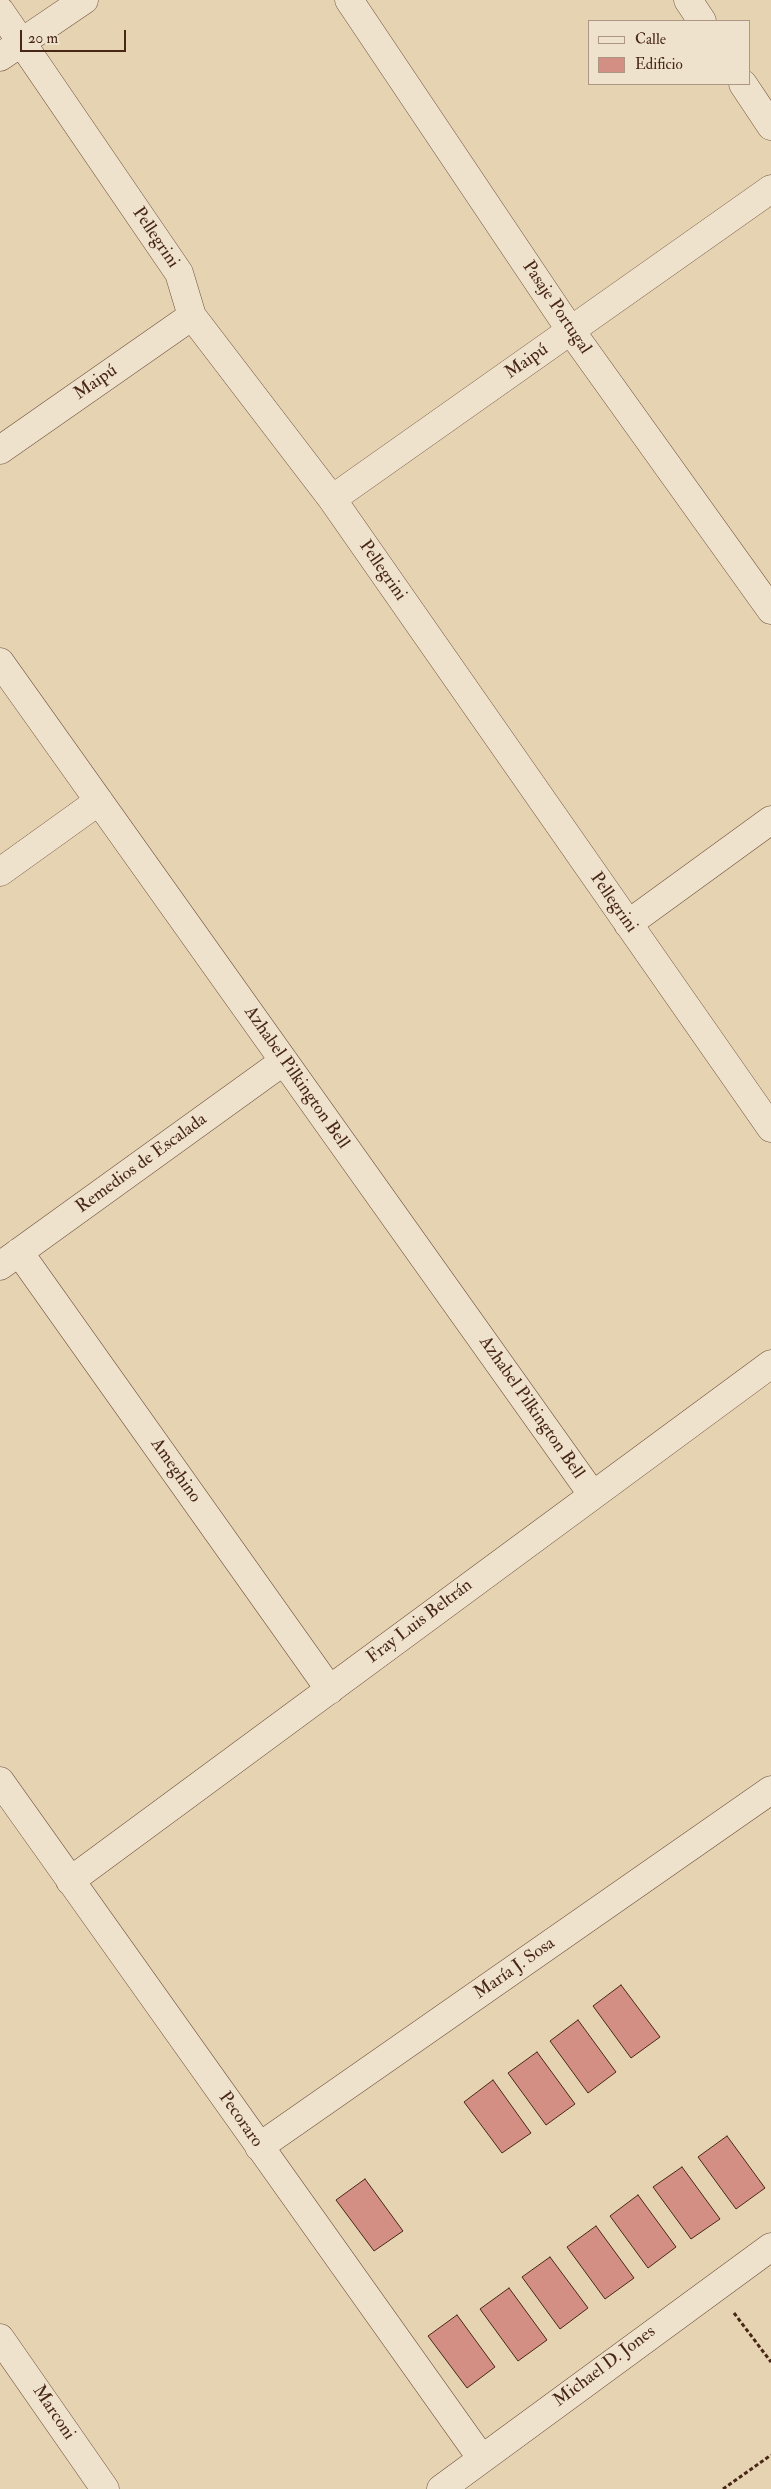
<!DOCTYPE html>
<meta charset="utf-8">
<style>
body{margin:0}
#map{position:relative;width:771px;height:2489px;overflow:hidden;background:#e6d3b2;font-family:"IM FELL Double Pica",serif}
canvas{display:block}
.legend{position:absolute;left:588px;top:20px;width:162px;height:65px;box-sizing:border-box;background:#efe2cd;border:1px solid #ad9784;margin:0;padding:6px 9px;list-style:none;font-size:15px;color:#492717}
.legend li{display:flex;align-items:center;gap:10px;height:25px}
.legend b{width:25px;border:1px solid #ad9784}
.scale{position:absolute;left:20px;top:30px;width:106px;height:22px;box-sizing:border-box;border:2px solid #492717;border-top:0;padding-left:6px;font-size:15px;line-height:18px;white-space:nowrap;color:#492717;-webkit-text-stroke:4px #efe2cd;paint-order:stroke}
</style>
<div id="map">
<canvas width="771" height="2489"></canvas>
<ul class="legend">
<li><b style="height:6px;background:#efe2cd"></b>Calle</li>
<li><b style="height:14px;background:#d38f83"></b>Edificio</li>
</ul>
<div class="scale">20 m</div>
</div>
<script>
const ctx = document.querySelector('canvas').getContext('2d');
ctx.lineJoin = 'round';
function paint(path, color) { ctx.fillStyle = color; ctx.fill(path, 'evenodd'); }
const toPath = rows => new Path2D(rows.map(r => 'M' + r).join(''));
function strokePath(path, color, width, dash) { ctx.strokeStyle = color; ctx.lineWidth = width; ctx.lineCap = dash ? 'butt' : 'round'; ctx.setLineDash(dash || []); ctx.stroke(path); }
function label(font, color, halo, rows, align = 'center') {
  ctx.font = font + ' "IM FELL Double Pica",serif'; ctx.lineWidth = 5; ctx.setLineDash([]); ctx.textBaseline = 'middle'; ctx.strokeStyle = halo; ctx.fillStyle = color; for (const [text, x, y, turn = 0] of rows) {
    ctx.save(); ctx.translate(x, y); ctx.rotate((+turn || 0) * Math.PI / 180); ctx.textAlign = isNaN(turn) ? turn : align; if (halo) ctx.strokeText(text, 0, 0); ctx.fillText(text, 0, 0); ctx.restore();
  }
}
const building = toPath([
 [621,1985,660,2037,631,2058,593,2006,621,1985],
 [578,2020,616,2072,588,2093,550,2041,578,2020],
 [537,2052,575,2104,546,2125,508,2073,537,2052],
 [493,2080,531,2133,502,2153,464,2102,493,2080],
 [727,2136,765,2188,736,2209,698,2157,727,2136],
 [682,2167,720,2219,691,2239,653,2187,682,2167],
 [365,2179,403,2231,374,2251,336,2200,365,2179],
 [638,2195,676,2247,648,2268,610,2216,638,2195],
 [596,2226,634,2278,605,2299,567,2247,596,2226],
 [550,2257,588,2308,560,2329,522,2277,550,2257],
 [509,2288,547,2340,518,2361,480,2309,509,2288],
 [457,2315,495,2367,467,2388,428,2336,457,2315]
]);
const path = toPath([
 [734,2313,771,2362],
 [723,2489,771,2455]
]);
const minor = toPath([
 [349,0,571,331,771,610],
 [688,0,702,21],
 [0,11,179,273,192,316,332,499,771,1128],
 [0,57,84,0],
 [743,84,771,126],
 [0,450,192,316],
 [332,499,771,189],
 [0,662,592,1494],
 [0,872,99,801],
 [628,924,771,820],
 [19,1252,330,1690],
 [0,1266,284,1061],
 [0,1781,482,2459],
 [70,1881,771,1364],
 [259,2147,771,1790],
 [0,2338,105,2489],
 [441,2489,771,2247]
]);
const streetNames = [
 ["Pellegrini",155,238,56],
 ["Pasaje Portugal",556,308,56],
 ["Maipú",527,362,-35],
 ["Maipú",96,383,-35],
 ["Pellegrini",382,571,55],
 ["Pellegrini",613,903,55],
 ["Azhabel Pilkington Bell",296,1078,55],
 ["Remedios de Escalada",142,1164,-36],
 ["Azhabel Pilkington Bell",531,1408,55],
 ["Ameghino",175,1471,55],
 ["Fray Luis Beltrán",420,1622,-37],
 ["María J. Sosa",515,1969,-35],
 ["Pecoraro",240,2120,55],
 ["Michael D. Jones",605,2367,-37],
 ["Marconi",53,2413,56]
];
paint(building, '#d38f83');
strokePath(building, '#492717', 1);
strokePath(minor, '#70523e', 29);
strokePath(path, '#492717', 3, [4, 2.5]);
strokePath(minor, '#efe2cd', 28);
label('18px', '#492717', '#efe2cd', streetNames);
</script>
